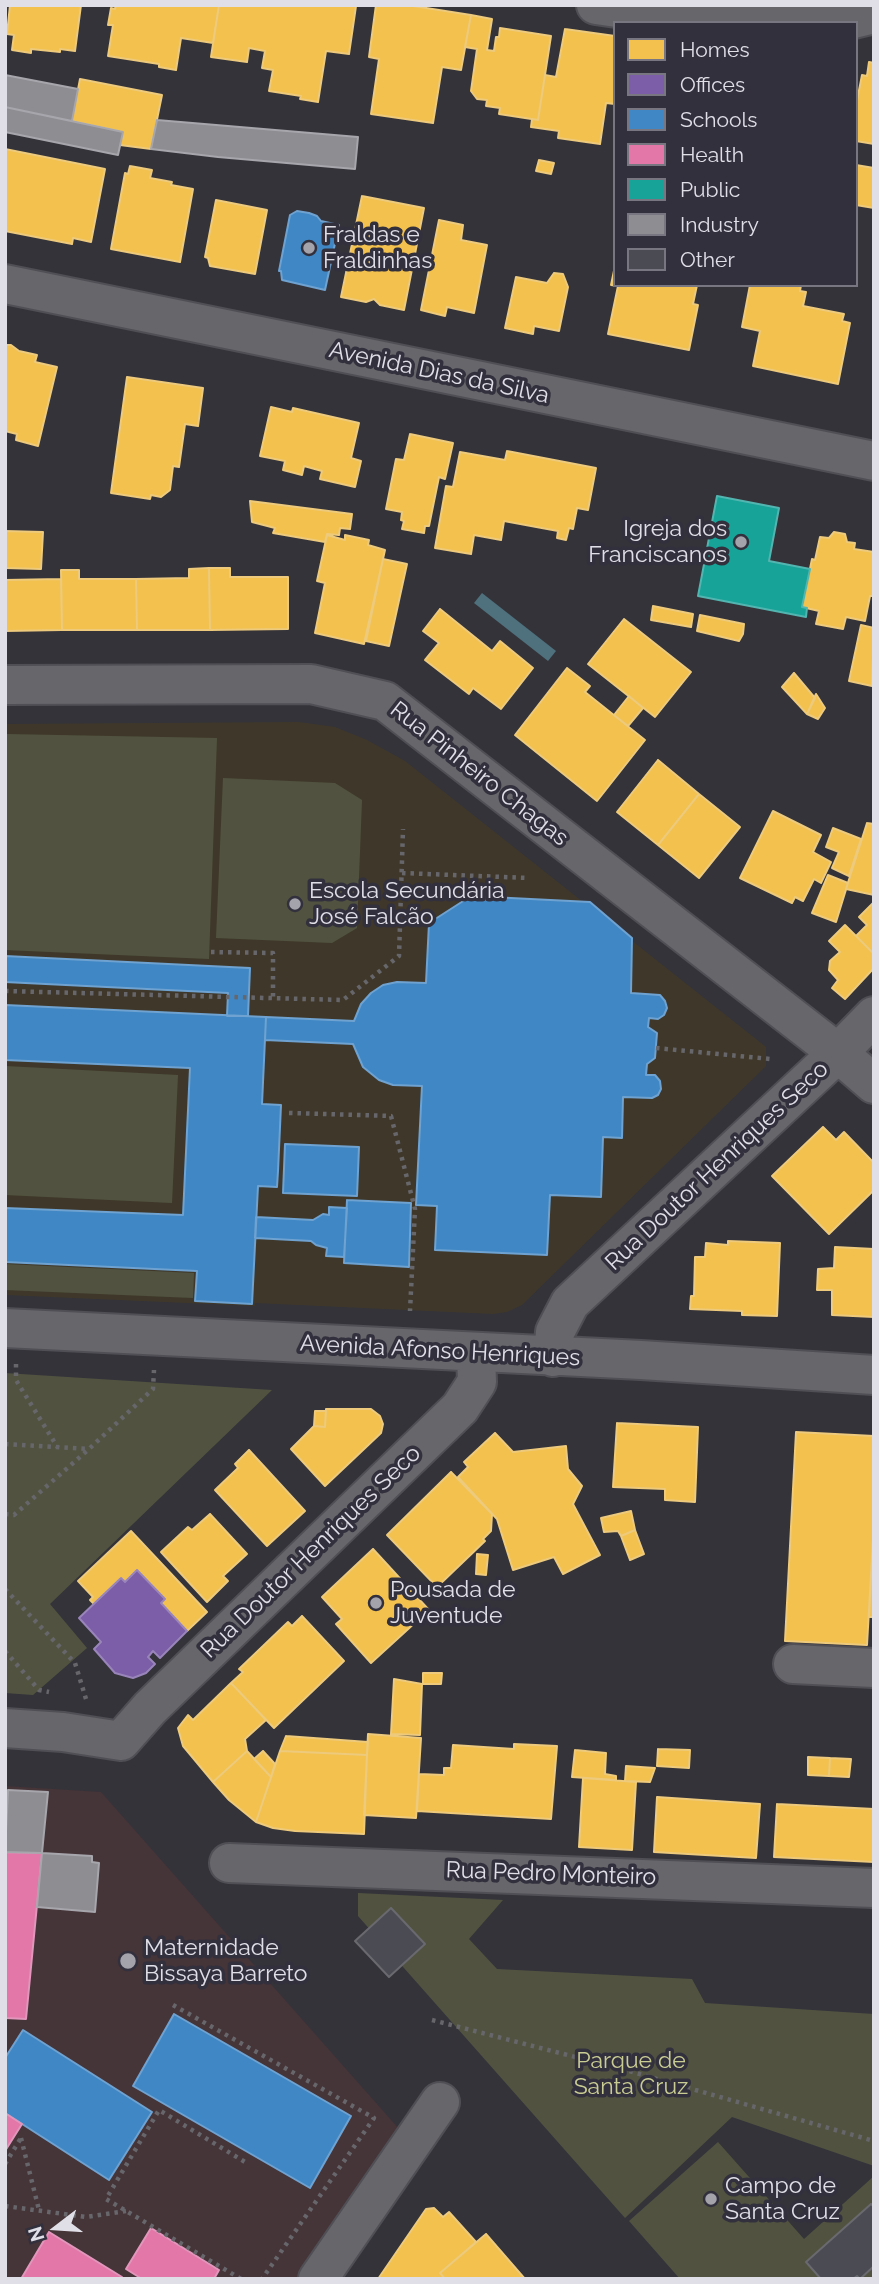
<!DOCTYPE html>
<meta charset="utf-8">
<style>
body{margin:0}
#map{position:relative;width:879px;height:2284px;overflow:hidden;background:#34333a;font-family:Raleway,sans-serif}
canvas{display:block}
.frame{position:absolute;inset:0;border:7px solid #e0dfe8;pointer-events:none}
.legend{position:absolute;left:613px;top:21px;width:245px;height:266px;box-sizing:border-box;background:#33303d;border:2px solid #787681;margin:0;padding:9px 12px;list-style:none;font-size:21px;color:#e0dfe8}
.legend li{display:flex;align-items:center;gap:14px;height:35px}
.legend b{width:35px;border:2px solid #787681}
.north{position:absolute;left:21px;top:2193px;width:70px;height:70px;-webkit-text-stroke:5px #33303d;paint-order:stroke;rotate:253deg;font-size:19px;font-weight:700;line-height:28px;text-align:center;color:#e0dfe8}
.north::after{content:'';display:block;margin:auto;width:24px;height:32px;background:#e0dfe8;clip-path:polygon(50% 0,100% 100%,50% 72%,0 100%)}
</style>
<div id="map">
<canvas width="879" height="2284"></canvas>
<div class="frame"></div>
<ul class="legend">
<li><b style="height:19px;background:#f2c14e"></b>Homes</li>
<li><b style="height:19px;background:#7b5ea7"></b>Offices</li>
<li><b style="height:19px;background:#3f88c5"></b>Schools</li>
<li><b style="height:19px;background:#e377a8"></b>Health</li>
<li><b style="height:19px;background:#17a398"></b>Public</li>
<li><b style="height:19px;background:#8d8d92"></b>Industry</li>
<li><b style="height:19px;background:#4b4b54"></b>Other</li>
</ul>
<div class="north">N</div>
</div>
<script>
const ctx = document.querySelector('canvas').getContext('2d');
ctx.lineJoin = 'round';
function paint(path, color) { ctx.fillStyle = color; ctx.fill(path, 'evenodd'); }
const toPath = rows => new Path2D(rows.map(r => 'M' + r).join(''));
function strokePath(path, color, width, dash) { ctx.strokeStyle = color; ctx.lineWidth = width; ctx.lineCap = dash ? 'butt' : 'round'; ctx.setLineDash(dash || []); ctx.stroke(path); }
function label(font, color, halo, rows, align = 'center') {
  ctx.font = font + ' Raleway,sans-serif'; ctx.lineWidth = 7; ctx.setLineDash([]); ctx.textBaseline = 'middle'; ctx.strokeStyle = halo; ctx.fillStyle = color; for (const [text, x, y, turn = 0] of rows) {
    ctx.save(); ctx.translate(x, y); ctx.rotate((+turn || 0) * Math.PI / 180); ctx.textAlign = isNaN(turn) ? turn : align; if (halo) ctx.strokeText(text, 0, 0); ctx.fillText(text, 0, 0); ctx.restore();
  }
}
const education = toPath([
 [299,722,335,727,367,740,405,761,766,1047,766,1066,522,1305,507,1312,493,1314,255,1303,255,1306,5,1295,5,724]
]);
const medical = toPath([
 [5,1786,101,1792,400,2130,296,2279,5,2279]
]);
const green = toPath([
 [5,734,217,738,209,959,5,950],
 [223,778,335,783,362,800,357,928,332,943,216,938],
 [5,1066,178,1075,172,1203,5,1195],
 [5,1264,194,1273,193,1298,5,1290],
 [5,1373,272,1390,50,1604,87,1648,33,1695,5,1693],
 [358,1893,503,1900,469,1939,497,1969,692,1979,705,2003,874,2014,874,2166,732,2117,625,2218,358,1916],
 [718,2142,804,2239,874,2176,874,2279,680,2279,629,2221]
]);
const water = toPath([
 [482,593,556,651,548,661,474,603]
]);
const homes = toPath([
 [10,5,81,5,75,51,60,49,60,52,31,49,31,53,12,50,14,35,7,34,10,5],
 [116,5,219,5,213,43,181,38,176,70,159,67,159,64,108,56,113,25,108,25,111,8,115,9,116,5],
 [219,5,356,6,349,54,326,51,318,102,300,99,301,96,269,91,273,70,262,68,265,51,249,48,247,62,211,57,219,5],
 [376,5,407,5,471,15,461,70,442,67,433,123,371,114,379,59,369,57,376,5],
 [471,15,492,19,487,50,494,51,496,37,499,37,500,28,551,36,538,120,499,114,500,108,486,106,487,100,477,99,471,91,477,49,465,47,471,15],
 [565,29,615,36,615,104,606,103,600,144,558,138,559,131,531,127,532,119,538,120,545,75,556,77,565,29],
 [869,62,874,63,874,144,856,141,856,106,862,75,867,76,869,62],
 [80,79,162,95,151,149,120,145,123,132,72,121,80,79],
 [5,149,105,169,91,242,73,238,72,244,5,231,5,149],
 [539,160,554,163,551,174,536,171,539,160],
 [856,165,874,168,874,208,856,205,856,165],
 [130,166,152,170,150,178,172,182,171,185,193,189,180,262,111,249,125,173,128,174,130,166],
 [362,196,424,208,404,310,380,305,374,299,366,302,341,297,362,196],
 [216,200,267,210,255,274,210,266,208,258,205,257,216,200],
 [439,220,463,225,461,240,487,245,474,313,447,307,445,316,421,310,439,220],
 [615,266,615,285,697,285,693,304,698,305,689,350,608,334,618,286,611,285,615,266],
 [554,273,563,274,568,287,559,331,534,326,533,334,505,328,516,277,547,283,554,273],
 [750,285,801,285,800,291,806,292,803,306,844,314,842,321,850,323,838,384,753,366,760,331,742,327,750,285],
 [5,345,11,345,19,351,37,355,35,362,57,367,38,446,16,440,17,434,5,431,5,345],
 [127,377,203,388,198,426,185,424,179,467,173,466,170,490,161,497,151,495,150,499,111,493,127,377],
 [271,407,292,412,293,408,359,423,351,458,361,461,355,487,320,479,322,471,304,466,302,475,283,470,285,461,260,456,271,407],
 [410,434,453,443,445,479,439,477,429,526,425,526,424,533,402,529,404,521,401,520,402,512,386,509,396,459,404,460,410,434],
 [507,451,596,468,588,510,577,508,573,529,569,528,566,540,557,538,558,531,504,521,501,540,474,535,471,554,435,548,446,486,453,487,460,452,505,460,507,451],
 [250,501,352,514,350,529,340,528,339,535,327,534,325,542,273,533,275,528,252,522,250,501],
 [5,531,43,532,41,569,5,568,5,531],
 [834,532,845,534,847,542,855,543,854,549,874,552,874,596,870,596,865,621,846,617,843,629,816,624,819,611,802,607,812,559,815,560,820,537,829,538,834,532],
 [327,535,345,540,345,535,369,540,368,545,385,550,364,644,315,633,325,583,317,581,327,535],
 [383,559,407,564,389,646,366,641,383,559],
 [209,568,210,630,137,630,136,579,189,578,189,569,209,568],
 [209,568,230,568,230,577,288,577,288,629,210,630,209,568],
 [61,570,79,570,79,579,136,579,137,630,62,630,61,570],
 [61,579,62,630,5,631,5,580,61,579],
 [653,606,693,614,691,627,651,620,653,606],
 [440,609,492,651,500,641,533,668,501,709,473,688,469,694,425,660,439,643,423,631,440,609],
 [700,615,744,624,743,634,739,641,697,631,700,615],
 [624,619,691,672,655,717,588,664,624,619],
 [861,625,874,628,872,686,849,681,861,625],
 [567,668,590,686,585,692,645,740,597,801,515,735,567,668],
 [794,673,815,698,807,714,782,687,794,673],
 [816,694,825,708,818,719,807,714,816,694],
 [629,696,643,708,628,726,614,715,629,696],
 [658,760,699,794,658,845,617,812,658,760],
 [699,794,740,827,699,878,658,845,699,794],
 [773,811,821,835,813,852,831,862,821,883,814,879,803,901,795,897,792,903,740,878,773,811],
 [867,823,874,824,874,895,846,889,867,823],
 [833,828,861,839,849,876,832,868,839,852,826,847,833,828],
 [828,875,848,883,836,922,812,913,828,875],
 [874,902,874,954,856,936,867,925,859,917,874,902],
 [845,925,874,954,874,968,845,999,832,988,838,980,829,970,830,961,840,952,829,941,845,925],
 [823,1127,836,1140,844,1132,874,1163,874,1190,829,1234,772,1176,823,1127],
 [728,1241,780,1243,777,1316,742,1315,742,1311,690,1309,691,1296,694,1296,695,1257,705,1257,706,1243,728,1245,728,1241],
 [835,1247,874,1249,874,1317,832,1315,832,1290,817,1290,818,1269,834,1268,835,1247],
 [326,1409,371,1409,380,1416,383,1424,381,1433,325,1486,291,1449,314,1426,325,1427,326,1409],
 [315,1411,326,1411,325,1427,314,1426,315,1411],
 [617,1423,698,1427,695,1502,665,1500,665,1489,613,1487,617,1423],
 [796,1432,874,1436,873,1539,867,1645,785,1641,796,1432],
 [495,1433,513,1452,566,1446,568,1469,582,1486,573,1504,600,1555,563,1574,554,1557,513,1570,497,1519,458,1477,468,1467,464,1462,495,1433],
 [249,1450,305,1511,267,1546,215,1490,238,1468,235,1464,249,1450],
 [451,1472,492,1514,491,1531,483,1539,485,1541,437,1587,387,1535,451,1472],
 [631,1511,635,1530,621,1536,618,1531,604,1532,601,1518,631,1511],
 [210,1514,247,1554,223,1576,228,1581,207,1602,161,1552,188,1527,192,1530,210,1514],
 [635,1530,644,1554,630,1560,621,1536,635,1530],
 [131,1531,207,1612,187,1631,161,1603,165,1599,137,1570,125,1582,121,1578,94,1604,90,1600,93,1597,78,1581,131,1531],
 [873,1539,874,1539,874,1617,869,1617,873,1539],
 [373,1549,429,1610,371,1663,336,1624,342,1619,322,1597,373,1549],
 [477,1554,488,1555,486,1575,476,1574,477,1554],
 [302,1616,344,1661,274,1728,231,1683,243,1672,239,1669,288,1622,292,1626,302,1616],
 [423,1673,442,1673,441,1684,423,1684,423,1673],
 [394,1679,422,1684,420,1735,391,1734,394,1679],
 [231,1683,266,1720,245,1739,247,1751,213,1782,183,1746,178,1728,188,1715,193,1720,231,1683],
 [368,1734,421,1738,416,1818,364,1815,368,1734],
 [286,1736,368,1742,367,1755,280,1751,286,1736],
 [514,1744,557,1746,551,1819,417,1811,419,1774,444,1775,444,1768,451,1768,453,1745,514,1749,514,1744],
 [658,1749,690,1750,689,1768,657,1766,658,1749],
 [575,1750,606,1753,605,1774,616,1776,616,1780,572,1777,575,1750],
 [247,1751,271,1777,256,1822,229,1800,213,1782,247,1751],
 [263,1751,275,1764,271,1777,254,1759,263,1751],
 [280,1751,367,1755,364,1834,295,1831,273,1828,256,1822,280,1751],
 [808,1757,830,1758,829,1776,808,1775,808,1757],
 [830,1758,851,1759,849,1777,829,1776,830,1758],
 [626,1766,655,1768,650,1782,625,1781,626,1766],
 [583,1778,636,1782,632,1850,579,1847,583,1778],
 [657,1797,760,1804,756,1858,654,1852,657,1797],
 [777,1804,874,1809,874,1862,774,1857,777,1804],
 [434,2208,443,2217,449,2212,476,2242,440,2273,445,2279,378,2279,426,2209,434,2208],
 [486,2234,525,2279,445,2279,440,2273,486,2234]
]);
const offices = toPath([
 [137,1570,165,1599,161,1603,187,1631,160,1658,153,1651,148,1657,155,1664,146,1673,133,1678,115,1673,94,1649,101,1642,79,1618,121,1578,125,1582,137,1570]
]);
const schools = toPath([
 [297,211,309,213,317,216,321,221,339,225,325,290,282,280,281,271,279,271,290,215,297,211],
 [471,896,590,902,632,938,631,993,660,995,665,1001,667,1008,664,1015,658,1019,649,1018,648,1027,657,1033,655,1058,647,1064,646,1075,655,1075,660,1081,661,1089,658,1095,652,1098,623,1097,622,1138,603,1137,601,1197,550,1195,547,1255,435,1250,437,1206,416,1205,422,1086,393,1085,379,1080,363,1067,353,1044,265,1040,266,1017,354,1021,361,1004,371,993,383,985,397,982,426,983,429,923,471,896],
 [5,956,250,968,248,1016,227,1016,228,993,5,982,5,956],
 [5,1005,266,1017,262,1104,281,1105,278,1171,277,1187,258,1186,252,1304,195,1301,197,1271,5,1262,5,1208,183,1215,190,1068,5,1060,5,1005],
 [285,1144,359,1147,357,1196,283,1193,285,1144],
 [347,1200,411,1203,409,1267,344,1263,347,1200],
 [329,1207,347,1208,344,1257,326,1256,327,1248,316,1245,311,1241,255,1238,256,1217,313,1220,323,1214,329,1215,329,1207],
 [174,2014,351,2116,310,2188,133,2086,174,2014],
 [23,2030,152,2112,109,2180,5,2113,5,2058,23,2030]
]);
const health = toPath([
 [5,1852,42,1853,26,2019,5,2018,5,1852],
 [5,2113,22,2124,5,2151,5,2113],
 [151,2228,219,2270,214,2279,142,2279,126,2269,151,2228],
 [49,2232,122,2277,121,2279,21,2279,49,2232]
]);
const public = toPath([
 [717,496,779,508,769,561,810,569,802,607,807,608,806,617,698,596,717,496]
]);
const industry = toPath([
 [5,75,78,89,72,121,5,107,5,75],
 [5,107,123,132,118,155,5,132,5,107],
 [157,120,358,137,355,169,218,157,151,149,157,120],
 [8,1790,48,1792,42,1853,5,1852,8,1790],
 [42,1853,92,1856,92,1862,99,1863,95,1912,37,1907,42,1853]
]);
const building = toPath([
 [391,1908,425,1944,389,1977,355,1941,391,1908],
 [871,2204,874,2207,874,2266,860,2279,857,2276,853,2279,821,2279,806,2262,871,2204]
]);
const path = toPath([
 [402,873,529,878],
 [211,952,273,953,273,998],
 [5,991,343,1000,399,956,403,829],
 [656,1048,770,1059],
 [289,1113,391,1116,415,1209,410,1311],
 [16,1364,16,1380,58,1448],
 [5,1444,88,1449],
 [5,1514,14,1515,89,1449,153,1389,154,1370],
 [5,1589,75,1663,86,1699],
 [5,1651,39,1690,49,1692],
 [173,2005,374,2118,262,2279],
 [432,2020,622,2069,874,2141],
 [21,2138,39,2210],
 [5,2164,21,2138],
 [5,2206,86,2217,126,2211],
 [241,2279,106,2199,159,2110,245,2162]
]);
const minor = toPath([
 [596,5,707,21,849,20,874,14],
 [5,284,874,461],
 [5,685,311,684,385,701,838,1053,874,1084],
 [5,1328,641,1360,874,1375],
 [553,1357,555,1332,570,1303,838,1053,874,1016],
 [793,1664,874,1668],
 [5,1728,63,1732,121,1741,150,1708,460,1408,477,1382,476,1353],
 [229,1863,874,1888],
 [318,2279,440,2102]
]);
const markers = [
 [309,248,7,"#a4a3ab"],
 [741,542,7,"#a4a3ab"],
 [295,904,7,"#a4a3ab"],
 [376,1603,7,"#a4a3ab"],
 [128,1961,9,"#a4a3ab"],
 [711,2199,7,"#a4a3ab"]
];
const poiNames = [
 ["Fraldas e",323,235],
 ["Fraldinhas",323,261],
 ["Igreja dos",727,529,"right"],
 ["Franciscanos",727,555,"right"],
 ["Escola Secundária",309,891],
 ["José Falcão",309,917],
 ["Pousada de",390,1590],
 ["Juventude",390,1616],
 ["Maternidade",144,1948],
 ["Bissaya Barreto",144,1974],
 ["Campo de",725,2186],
 ["Santa Cruz",725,2212]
];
const streetNames = [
 ["Avenida Dias da Silva",439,373,12],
 ["Rua Pinheiro Chagas",479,774,38],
 ["Rua Doutor Henriques Seco",717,1166,-43],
 ["Avenida Afonso Henriques",440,1351,3],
 ["Rua Doutor Henriques Seco",311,1552,-44],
 ["Rua Pedro Monteiro",551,1874,2]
];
const parkNames = [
 ["Parque de",631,2061],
 ["Santa Cruz",631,2087]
];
paint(education, '#3f382a');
paint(medical, '#453438');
paint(green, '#515340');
paint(water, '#4e717d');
paint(homes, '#f2c14e');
strokePath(homes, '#edca7c', 2);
paint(offices, '#7b5ea7');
strokePath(offices, '#9985ba', 2);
paint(schools, '#3f88c5');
strokePath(schools, '#6fa2d0', 2);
paint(health, '#e377a8');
strokePath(health, '#e296bb', 2);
paint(public, '#17a398');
strokePath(public, '#53b5b0', 2);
paint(industry, '#8d8d92');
strokePath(industry, '#a6a6ac', 2);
paint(building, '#4b4b54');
strokePath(building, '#69696f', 2);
strokePath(minor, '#504f55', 42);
strokePath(path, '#67666b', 4.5, [3.5, 5]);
strokePath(minor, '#66666b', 38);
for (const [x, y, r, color] of markers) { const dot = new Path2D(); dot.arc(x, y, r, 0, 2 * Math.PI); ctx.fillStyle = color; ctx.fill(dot); strokePath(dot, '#33303d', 2.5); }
label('23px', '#e0dfe8', '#33303d', poiNames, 'left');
label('23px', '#e0dfe8', '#33303d', streetNames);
label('23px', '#c9cd93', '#33303d', parkNames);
</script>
